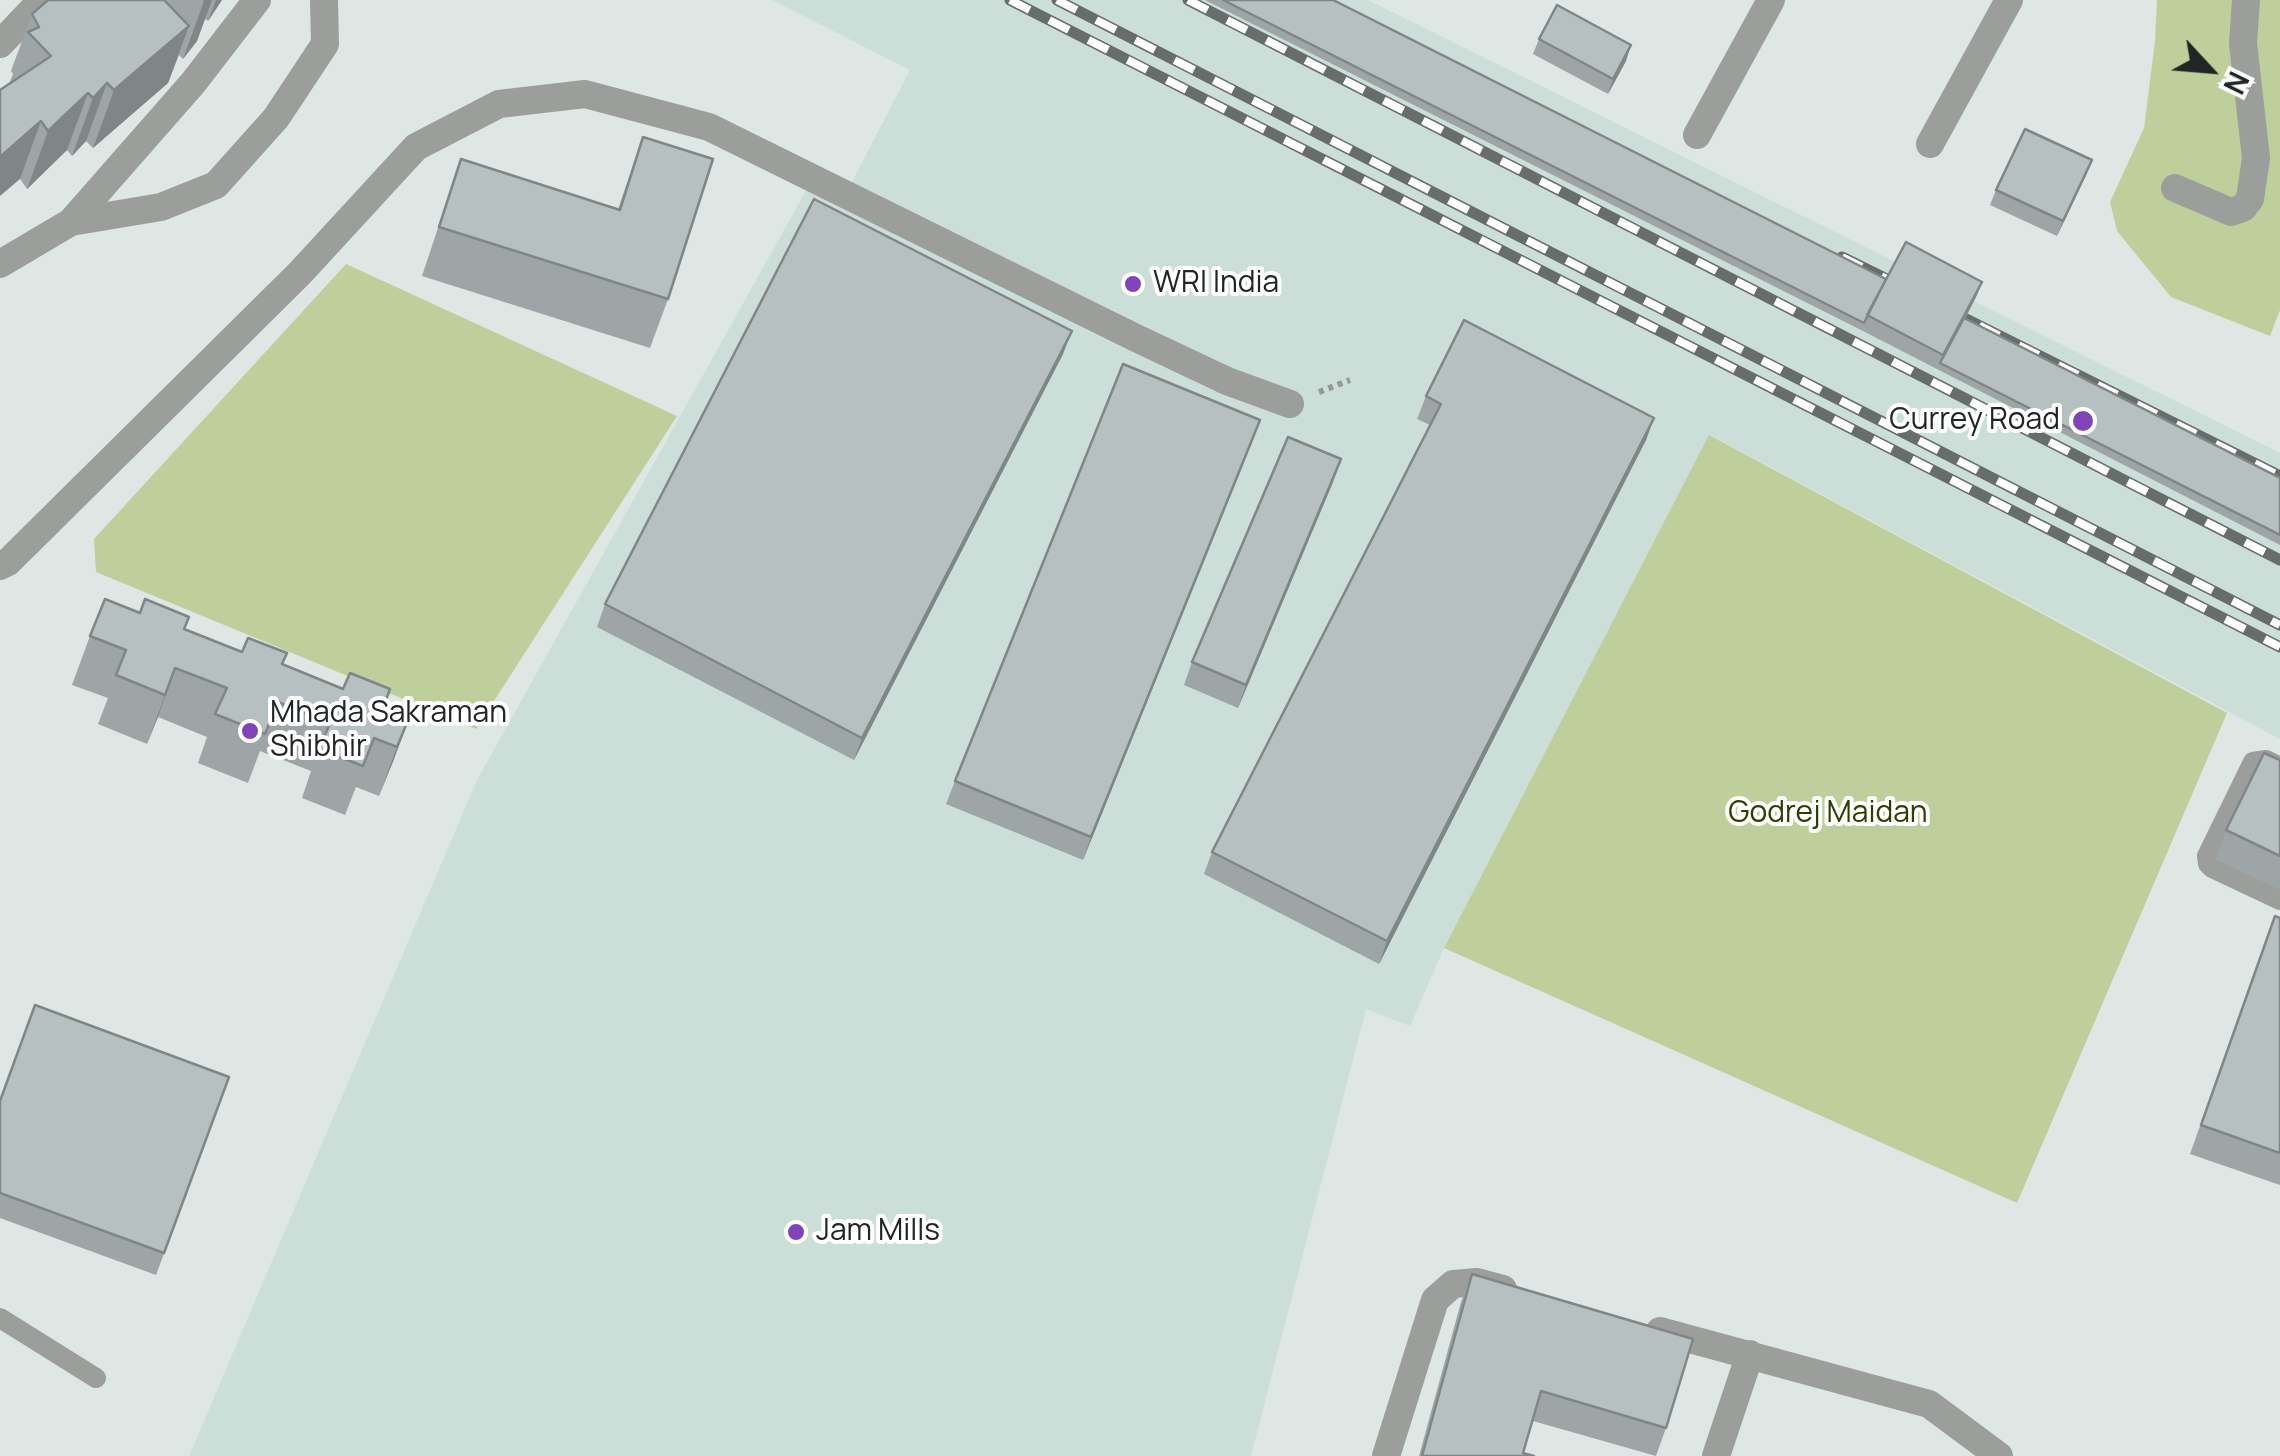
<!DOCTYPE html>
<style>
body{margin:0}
#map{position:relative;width:2280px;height:1456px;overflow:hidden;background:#dee7e4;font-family:Manrope,sans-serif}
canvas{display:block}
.north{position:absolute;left:2160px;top:20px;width:100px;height:100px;-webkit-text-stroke:8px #fff;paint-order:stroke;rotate:116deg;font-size:28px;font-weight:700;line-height:40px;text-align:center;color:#212524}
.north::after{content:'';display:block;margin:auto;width:35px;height:45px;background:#212524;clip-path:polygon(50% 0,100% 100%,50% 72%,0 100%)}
</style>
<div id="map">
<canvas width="2280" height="1456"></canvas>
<div class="north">N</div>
</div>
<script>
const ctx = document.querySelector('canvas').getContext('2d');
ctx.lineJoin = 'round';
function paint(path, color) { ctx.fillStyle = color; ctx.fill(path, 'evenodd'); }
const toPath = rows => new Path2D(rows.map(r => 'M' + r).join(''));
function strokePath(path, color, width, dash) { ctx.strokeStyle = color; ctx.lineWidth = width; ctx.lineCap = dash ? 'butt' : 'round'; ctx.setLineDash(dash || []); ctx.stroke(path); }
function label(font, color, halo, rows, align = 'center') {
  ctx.font = font + ' Manrope,sans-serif'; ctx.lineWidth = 8; ctx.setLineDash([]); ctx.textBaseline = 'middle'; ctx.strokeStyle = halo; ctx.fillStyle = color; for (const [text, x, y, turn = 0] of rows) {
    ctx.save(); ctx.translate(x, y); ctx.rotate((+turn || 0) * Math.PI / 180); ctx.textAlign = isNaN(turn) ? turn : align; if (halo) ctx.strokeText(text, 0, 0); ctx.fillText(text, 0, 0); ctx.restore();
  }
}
const built = toPath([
 [772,0,1368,0,2280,453,2280,739,1710,435,1444,948,1410,1026,1366,1009,1251,1456,189,1456,477,780,807,189,839,207,910,70]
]);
const green = toPath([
 [2157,0,2280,0,2280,310,2270,336,2171,297,2117,231,2110,202,2144,128,2155,41],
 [346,264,677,416,476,729,96,572,94,539],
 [1709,435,2227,713,2017,1203,1444,948]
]);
const path = toPath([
 [1319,392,1350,380]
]);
const service = toPath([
 [2280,767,2266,760,2253,762,2207,856,2208,864,2212,868,2280,900],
 [0,1318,96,1378]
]);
const minor = toPath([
 [0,44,42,0],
 [1697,135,1771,0],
 [1930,144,2009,0],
 [2175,188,2231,212,2243,208,2250,199,2256,158,2243,43,2246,0],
 [71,222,193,83,257,0],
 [0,264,71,222,161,207,216,185,276,118,325,44,324,0],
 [0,566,8,562,300,273,416,147,499,104,585,94,709,127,1134,337,1227,381,1290,404],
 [1660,1331,1929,1404,1999,1456],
 [1386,1456,1435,1300,1453,1284,1477,1282,1503,1289],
 [1716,1456,1750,1354]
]);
const rail = toPath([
 [1010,0,2280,647],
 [1057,0,2280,625],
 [1188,0,2280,560],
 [1842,257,1909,290],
 [1940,306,2280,476]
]);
const wall = toPath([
 [48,0,222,0,208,21,205,19,197,41,183,59,179,55,168,83,93,148,86,141,72,156,67,150,27,189,20,179,9,84,13,74,11,71,32,14],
 [1205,0,1333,0,1886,279,1982,282,1976,297,1965,319,2280,478,2280,545,1861,330],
 [1539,39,1626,61,1608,94,1533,54],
 [643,137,668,299,650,348,422,276,461,159,618,209],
 [2086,175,2057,236,1990,205,1996,190],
 [1063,354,854,760,597,627,605,604],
 [1426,396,1654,418,1646,440,1379,964,1204,874,1212,852,1430,425,1417,419],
 [1252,442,1083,860,946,804,955,781],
 [1333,482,1238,708,1184,685,1192,662],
 [184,629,242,652,282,665,411,713,379,796,356,787,345,815,302,798,311,771,260,751,248,783,198,763,207,737,158,717,147,744,98,724,108,698,72,685,90,636],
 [2280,760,2280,890,2216,859,2226,830],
 [2275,916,2280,918,2280,1185,2190,1154],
 [229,1077,156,1275,0,1218,0,1101],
 [1472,1274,1666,1428,1656,1456,1533,1421,1523,1453,1534,1456,1419,1456,1461,1302]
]);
const shadedWall = toPath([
 [203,0,212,0,197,41,183,59,204,1],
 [216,0,222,0,208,21],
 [189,26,168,83,93,148,114,90],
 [1631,45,1626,61,1608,94,1613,79],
 [107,83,86,141,72,156,93,98],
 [88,93,67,150,27,189,48,131],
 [41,121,20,179,0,196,0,157],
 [2092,160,2086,175,2057,236,2063,221],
 [1982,282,1976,297,1941,363,1943,355],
 [1072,331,1063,354,854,760,862,738],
 [1654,418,1646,440,1379,964,1387,941],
 [1260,420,1252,442,1083,860,1091,837],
 [1341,459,1333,482,1238,708,1246,685],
 [175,668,158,717,147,744,165,695],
 [411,713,393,762,379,796,397,747]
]);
const building = toPath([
 [48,0,164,0,189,26,114,90,107,83,93,98,88,93,48,131,41,121,0,157,0,90,51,56,28,32,39,27,32,14,48,0],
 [1223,0,1333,0,1886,279,1864,323,1223,0],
 [1557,5,1631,45,1613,79,1539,39,1557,5],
 [2025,129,2092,160,2063,221,1996,190,2025,129],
 [643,137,713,159,668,299,439,227,461,159,620,210,643,137],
 [814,199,1072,331,862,738,605,604,814,199],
 [1906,242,1982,282,1943,355,1867,315,1906,242],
 [1964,318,2280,478,2280,535,1940,363,1964,318],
 [1464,320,1654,418,1387,941,1212,852,1441,404,1426,396,1464,320],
 [1123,364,1260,420,1091,837,955,781,1123,364],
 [1288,437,1341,459,1246,685,1192,662,1288,437],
 [105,599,140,613,145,599,189,617,184,629,242,652,248,638,287,653,282,664,343,689,350,673,390,689,385,703,411,713,397,747,374,738,363,766,319,749,330,723,278,702,265,734,215,714,227,688,175,668,165,695,116,675,126,650,90,636,105,599],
 [2264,753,2280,760,2280,856,2226,830,2264,753],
 [2275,916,2280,918,2280,1153,2201,1125,2275,916],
 [35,1005,229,1077,164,1253,0,1193,0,1101,35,1005],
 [1472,1274,1693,1339,1666,1428,1541,1391,1523,1453,1534,1456,1422,1456,1472,1274]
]);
const markers = [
 [1133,284,10,"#8044ba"],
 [2083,421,12,"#8044ba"],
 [250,731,10,"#8044ba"],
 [796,1232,10,"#8044ba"]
];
const poiNames = [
 ["WRI India",1153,284],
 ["Currey Road",2060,421,"right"],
 ["Mhada Sakraman",270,714],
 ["Shibhir",270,748],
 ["Jam Mills",816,1232]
];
const parkNames = [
 ["Godrej Maidan",1828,814]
];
paint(built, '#ccded8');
paint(green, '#becf9b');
strokePath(path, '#939a98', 6, [5, 5]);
strokePath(service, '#9b9e9b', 20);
strokePath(minor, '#9b9e9b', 28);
strokePath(rail, '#676d6b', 11);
strokePath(rail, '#fff', 8, [22]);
paint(wall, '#9da5a6');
paint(shadedWall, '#808687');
paint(building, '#b7c0c1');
strokePath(building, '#808687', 2.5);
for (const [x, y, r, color] of markers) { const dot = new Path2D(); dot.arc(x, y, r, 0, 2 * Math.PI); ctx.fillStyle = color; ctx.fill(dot); strokePath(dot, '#fff', 4); }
label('30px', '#212524', '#fff', poiNames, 'left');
label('30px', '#303d01', '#fff', parkNames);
</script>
